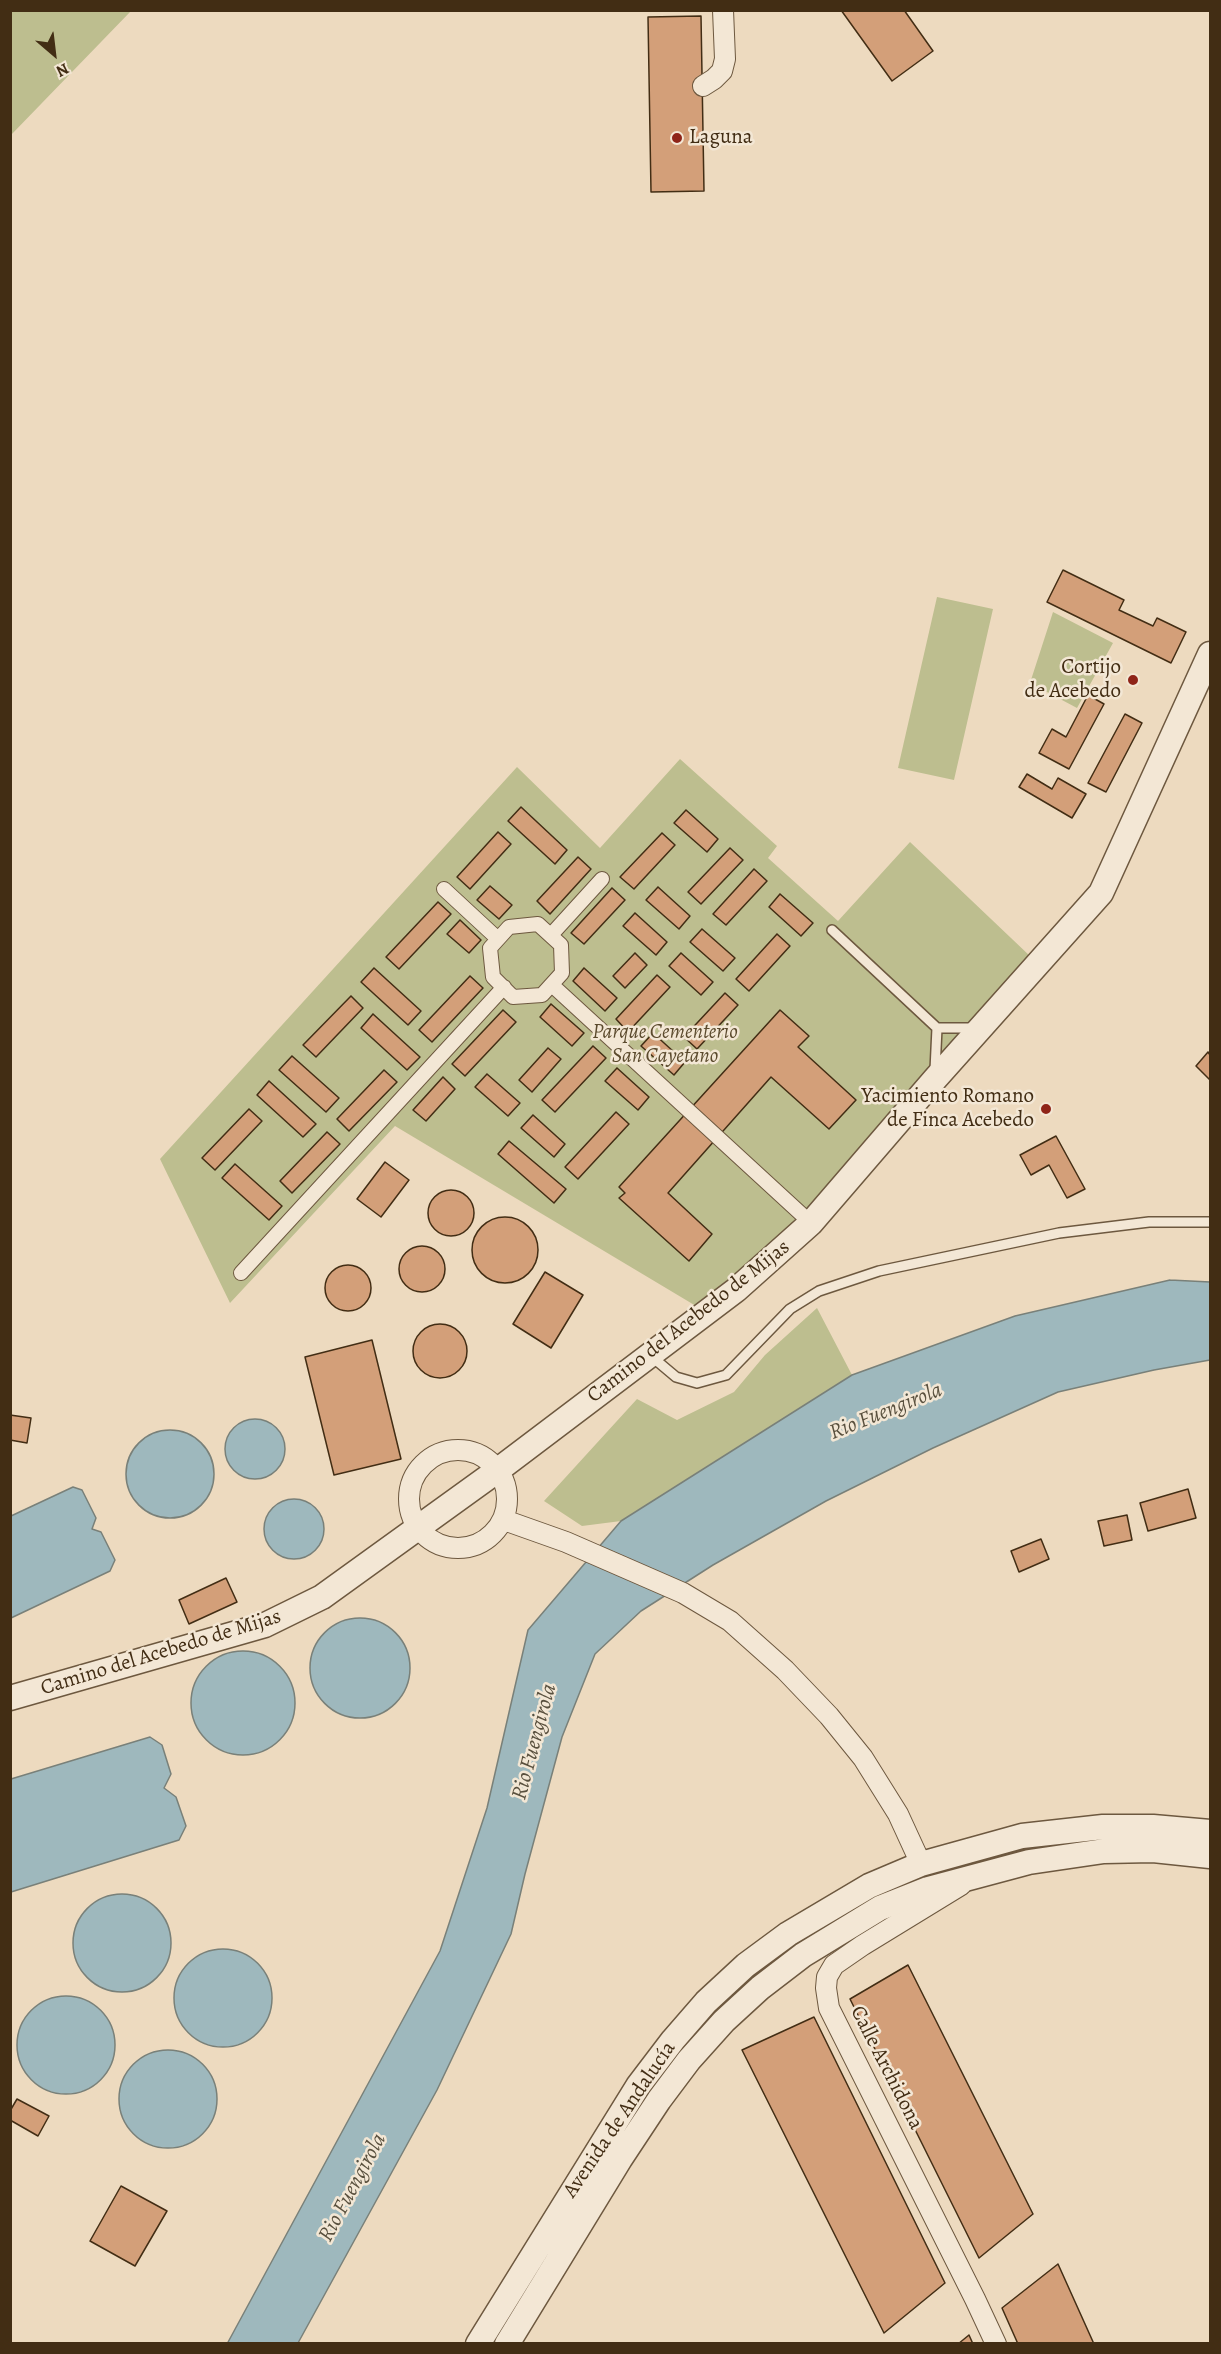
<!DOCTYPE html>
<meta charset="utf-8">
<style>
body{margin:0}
#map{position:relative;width:1221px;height:2354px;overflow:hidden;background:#eddabf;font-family:Alegreya,serif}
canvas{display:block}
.frame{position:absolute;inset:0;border:12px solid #422d14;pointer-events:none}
.north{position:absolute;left:24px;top:24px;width:60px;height:60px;-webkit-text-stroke:4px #f3e7d5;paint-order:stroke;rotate:152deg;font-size:16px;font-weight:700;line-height:24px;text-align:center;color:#422d14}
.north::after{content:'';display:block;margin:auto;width:21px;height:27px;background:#422d14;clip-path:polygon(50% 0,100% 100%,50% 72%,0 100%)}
</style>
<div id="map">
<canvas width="1221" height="2354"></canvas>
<div class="frame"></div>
<div class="north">N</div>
</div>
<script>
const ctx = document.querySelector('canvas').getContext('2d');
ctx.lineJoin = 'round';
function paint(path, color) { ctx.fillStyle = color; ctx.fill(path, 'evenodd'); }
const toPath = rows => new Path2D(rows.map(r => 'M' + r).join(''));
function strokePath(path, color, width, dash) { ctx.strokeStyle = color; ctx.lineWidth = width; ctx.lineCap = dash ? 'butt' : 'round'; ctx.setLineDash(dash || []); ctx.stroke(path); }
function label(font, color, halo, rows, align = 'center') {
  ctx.font = font + ' Alegreya,serif'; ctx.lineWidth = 5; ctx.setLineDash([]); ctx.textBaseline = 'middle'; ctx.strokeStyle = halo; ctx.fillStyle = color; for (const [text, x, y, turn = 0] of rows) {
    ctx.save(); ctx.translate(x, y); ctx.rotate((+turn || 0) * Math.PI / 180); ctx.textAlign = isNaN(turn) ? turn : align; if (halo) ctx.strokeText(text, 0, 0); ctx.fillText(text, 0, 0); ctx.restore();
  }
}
const green = toPath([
 [11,10,131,11,11,135,10,11],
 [937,597,993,609,954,780,898,768],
 [1053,612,1113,643,1077,708,1030,683],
 [680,759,777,846,768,858,838,921,910,842,1031,957,954,1039,802,1218,696,1306,395,1126,230,1303,160,1159,517,767,600,848],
 [817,1308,852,1375,621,1521,582,1526,544,1501,637,1399,677,1420,734,1392,765,1355]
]);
const water = toPath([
 [1170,1280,1210,1282,1210,1360,1154,1370,1058,1392,933,1448,826,1501,713,1565,641,1611,595,1654,562,1737,525,1874,511,1934,437,2090,298,2343,227,2344,440,1951,487,1808,528,1630,621,1521,852,1375,1015,1316,1170,1280],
 '225 1449a30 30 0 1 1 60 0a30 30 0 1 1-60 0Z',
 '126 1474a44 44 0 1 1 88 0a44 44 0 1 1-88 0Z',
 [73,1487,82,1490,96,1518,92,1529,101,1532,115,1560,110,1571,11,1618,11,1516,73,1487],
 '264 1529a30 30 0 1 1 60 0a30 30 0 1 1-60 0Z',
 '310 1668a50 50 0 1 1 100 0a50 50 0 1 1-100 0Z',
 '191 1703a52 52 0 1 1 104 0a52 52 0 1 1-104 0Z',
 [150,1737,162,1745,171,1774,164,1788,176,1797,186,1826,179,1840,11,1892,11,1779,150,1737],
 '73 1943a49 49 0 1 1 98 0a49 49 0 1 1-98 0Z',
 '174 1998a49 49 0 1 1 98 0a49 49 0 1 1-98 0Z',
 '17 2045a49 49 0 1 1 98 0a49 49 0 1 1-98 0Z',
 '119 2099a49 49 0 1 1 98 0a49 49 0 1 1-98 0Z'
]);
const building = toPath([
 [841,10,904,10,933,51,892,81,841,10],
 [701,16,704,191,651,192,648,17,701,16],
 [1063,570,1124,600,1119,610,1153,626,1157,618,1186,632,1171,663,1047,602,1063,570],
 [1088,695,1104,704,1069,769,1039,753,1052,729,1066,737,1088,695],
 [1125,714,1142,723,1106,792,1088,783,1125,714],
 [1027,774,1052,789,1058,778,1086,794,1072,818,1019,787,1027,774],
 [521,807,567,850,555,864,508,821,521,807],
 [686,810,718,839,707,852,674,823,686,810],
 [498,832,511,844,470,889,457,877,498,832],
 [662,833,675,845,634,889,620,877,662,833],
 [730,848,743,860,701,904,688,892,730,848],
 [578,857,591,869,550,914,537,901,578,857],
 [754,869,767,881,726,925,713,914,754,869],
 [490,886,512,905,499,919,477,900,490,886],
 [658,887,690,916,679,929,646,900,658,887],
 [612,888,625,900,584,944,571,933,612,888],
 [780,894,813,923,801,936,769,907,780,894],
 [438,902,451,914,399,969,386,957,438,902],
 [635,913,667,942,656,955,623,926,635,913],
 [460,920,481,940,469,953,447,934,460,920],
 [702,929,735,958,723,971,690,942,702,929],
 [777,934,790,946,749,991,736,979,777,934],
 [635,953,647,965,625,988,613,976,635,953],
 [681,953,713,982,701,995,669,966,681,953],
 [374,968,421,1011,408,1025,361,982,374,968],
 [584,968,617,998,605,1011,573,981,584,968],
 [657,975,670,987,628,1032,616,1019,657,975],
 [470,976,483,988,432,1042,419,1030,470,976],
 [725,993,738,1005,697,1049,684,1037,725,993],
 [351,996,363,1008,316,1057,303,1045,351,996],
 [551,1004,584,1033,572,1046,540,1017,551,1004],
 [503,1010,516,1022,465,1076,452,1064,503,1010],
 [780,1010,809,1036,798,1047,856,1100,829,1129,771,1077,668,1193,712,1234,689,1261,619,1198,625,1193,619,1187,780,1010],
 [373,1014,420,1057,407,1070,361,1028,373,1014],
 [653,1033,685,1062,674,1075,641,1046,653,1033],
 [593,1046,606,1058,555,1112,542,1100,593,1046],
 [548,1048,561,1059,532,1092,519,1080,548,1048],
 [1208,1052,1210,1055,1210,1080,1196,1066,1208,1052],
 [292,1056,339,1098,326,1112,279,1070,292,1056],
 [617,1068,649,1097,638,1110,605,1081,617,1068],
 [384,1070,397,1082,349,1131,337,1119,384,1070],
 [487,1074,520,1103,508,1116,475,1087,487,1074],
 [443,1077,455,1089,426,1121,413,1110,443,1077],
 [269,1081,316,1124,303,1137,257,1095,269,1081],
 [249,1109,262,1121,215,1170,202,1158,249,1109],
 [616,1112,629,1124,578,1179,565,1167,616,1112],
 [533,1115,565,1144,554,1157,521,1128,533,1115],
 [327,1132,340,1144,292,1193,280,1181,327,1132],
 [1056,1136,1085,1189,1067,1198,1049,1165,1031,1175,1020,1155,1056,1136],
 [509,1141,566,1189,554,1203,498,1154,509,1141],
 [385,1162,409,1180,381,1217,357,1199,385,1162],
 [235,1164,282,1206,269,1220,222,1178,235,1164],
 '428 1213a23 23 0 1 1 46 0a23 23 0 1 1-46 0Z',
 '472 1250a33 33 0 1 1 66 0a33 33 0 1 1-66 0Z',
 '399 1269a23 23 0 1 1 46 0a23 23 0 1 1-46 0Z',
 '325 1288a23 23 0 1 1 46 0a23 23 0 1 1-46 0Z',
 [545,1272,583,1295,551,1348,513,1324,545,1272],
 '413 1351a27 27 0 1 1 54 0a27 27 0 1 1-54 0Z',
 [372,1340,401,1459,334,1475,305,1357,372,1340],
 [10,1415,31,1418,27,1443,10,1440,10,1415],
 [1188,1489,1196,1518,1148,1531,1140,1503,1188,1489],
 [1127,1515,1132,1540,1104,1546,1098,1521,1127,1515],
 [1041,1539,1049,1559,1019,1572,1011,1551,1041,1539],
 [226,1578,237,1602,189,1624,179,1600,226,1578],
 [908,1965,1033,2214,979,2258,850,1999,908,1965],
 [814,2017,945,2283,884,2333,742,2050,814,2017],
 [17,2099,49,2116,38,2136,10,2120,10,2111,17,2099],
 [121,2186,167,2211,135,2266,90,2241,121,2186],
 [1058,2264,1094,2344,1018,2344,1002,2308,1058,2264],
 [969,2335,973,2344,958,2344,969,2335]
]);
const service = toPath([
 [832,930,937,1028,974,1028],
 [935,1070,937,1028],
 [651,1356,676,1377,697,1383,726,1375,790,1309,819,1291,879,1271,1059,1233,1149,1222,1210,1222]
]);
const pedestrian = toPath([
 [444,889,498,939],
 [538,924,561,945,562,973,542,995,513,997,493,977,490,948,509,927,538,924],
 [551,935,602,879],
 [552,985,811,1223],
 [241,1273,504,987]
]);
const minor = toPath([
 [703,86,714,79,722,71,725,59,723,10],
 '409 1499a49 49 0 1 1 98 0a49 49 0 1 1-98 0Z',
 [504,1520,566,1542,683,1593,730,1621,785,1670,829,1716,863,1758,898,1814,921,1864],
 [961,1885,863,1945,834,1965,827,1977,826,1988,829,2008,975,2299,996,2344]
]);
const tertiary = toPath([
 [10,1698,265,1625,322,1597,498,1470,736,1290,811,1223,935,1079,1101,893,1210,654],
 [478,2344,638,2086,673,2040,706,2002,746,1965,788,1934,869,1886,921,1864,1022,1836,1103,1827,1153,1827,1210,1832],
 [507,2344,620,2159,659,2100,689,2060,724,2021,760,1988,803,1955,880,1908,928,1889,1029,1862,1104,1851,1153,1850,1210,1856]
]);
const markers = [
 [677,138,6,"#8f2418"],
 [1133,680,6,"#8f2418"],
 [1046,1109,6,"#8f2418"]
];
const poiNames = [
 ["Laguna",689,138,"left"],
 ["Cortijo",1121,668],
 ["de Acebedo",1121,692],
 ["Yacimiento Romano",1034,1097],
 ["de Finca Acebedo",1034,1121]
];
const parkNames = [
 ["Parque Cementerio",665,1033],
 ["San Cayetano",665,1057]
];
const streetNames = [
 ["Camino del Acebedo de Mijas",689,1322,-38],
 ["Camino del Acebedo de Mijas",161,1653,-17],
 ["Calle Archidona",886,2068,63],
 ["Avenida de Andalucía",620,2120,-56]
];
const waterNames = [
 ["Rio Fuengirola",886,1412,-22],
 ["Rio Fuengirola",535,1742,-75],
 ["Rio Fuengirola",353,2188,-62]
];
paint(green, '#bdbe8f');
paint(water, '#9eb8bd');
strokePath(water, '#798079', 1.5);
paint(building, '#d39f79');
strokePath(building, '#422d14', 1.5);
strokePath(service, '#6d583f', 12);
strokePath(pedestrian, '#6d583f', 16);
strokePath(minor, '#6d583f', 22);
strokePath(tertiary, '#6d583f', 27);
strokePath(service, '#f3e7d5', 9);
strokePath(pedestrian, '#f3e7d5', 14);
strokePath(minor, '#f3e7d5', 20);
strokePath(tertiary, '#f3e7d5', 24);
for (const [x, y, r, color] of markers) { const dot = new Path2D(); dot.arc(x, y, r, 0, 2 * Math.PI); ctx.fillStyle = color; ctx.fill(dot); strokePath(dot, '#f3e7d5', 2); }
label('21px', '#422d14', '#f3e7d5', poiNames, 'right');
label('italic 21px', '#5b4a2d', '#f3e7d5', parkNames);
label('21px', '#422d14', '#f3e7d5', streetNames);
label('italic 22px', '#59503e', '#f3e7d5', waterNames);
</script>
